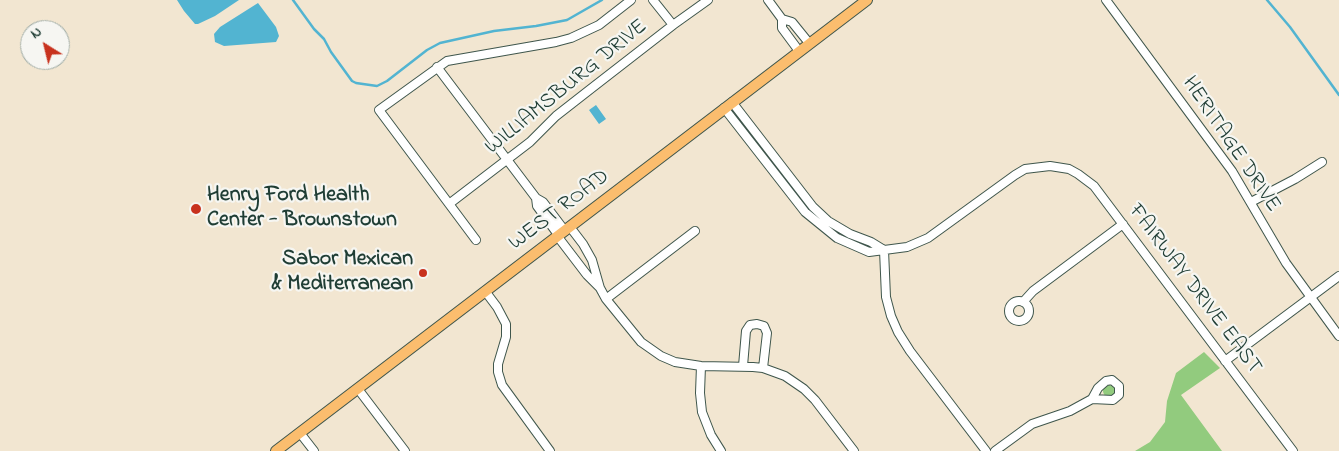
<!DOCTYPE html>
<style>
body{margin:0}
#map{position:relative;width:1339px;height:451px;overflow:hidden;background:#f2e6d1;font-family:"Indie Flower",sans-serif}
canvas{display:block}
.north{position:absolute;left:20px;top:20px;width:50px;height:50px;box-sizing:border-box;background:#f6f6f2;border:1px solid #a0aca6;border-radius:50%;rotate:324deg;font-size:14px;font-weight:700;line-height:20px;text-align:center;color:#1f3d34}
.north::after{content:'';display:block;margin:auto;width:18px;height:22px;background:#c8321e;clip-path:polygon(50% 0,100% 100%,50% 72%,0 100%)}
</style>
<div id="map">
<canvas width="1339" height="451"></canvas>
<div class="north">N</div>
</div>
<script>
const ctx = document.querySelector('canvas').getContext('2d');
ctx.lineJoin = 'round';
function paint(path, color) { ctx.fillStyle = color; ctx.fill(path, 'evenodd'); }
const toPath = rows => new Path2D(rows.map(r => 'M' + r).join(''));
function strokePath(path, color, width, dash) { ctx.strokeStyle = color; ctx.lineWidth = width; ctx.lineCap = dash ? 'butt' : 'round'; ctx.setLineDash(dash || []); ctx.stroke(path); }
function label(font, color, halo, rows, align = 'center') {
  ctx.font = font + ' "Indie Flower",sans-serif'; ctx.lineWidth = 4.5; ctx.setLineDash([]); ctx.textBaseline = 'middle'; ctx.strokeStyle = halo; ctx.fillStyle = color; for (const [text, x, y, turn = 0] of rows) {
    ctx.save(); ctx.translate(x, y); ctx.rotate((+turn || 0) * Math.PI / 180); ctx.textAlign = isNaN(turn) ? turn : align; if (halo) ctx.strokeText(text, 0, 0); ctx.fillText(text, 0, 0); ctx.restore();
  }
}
const green = toPath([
 [1204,352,1220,368,1181,395,1222,451,1135,451,1150,442,1165,422,1167,401,1176,373],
 '1103 391a6 6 0 1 1 12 0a6 6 0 1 1-12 0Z'
]);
const water = toPath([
 [177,0,239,0,215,16,198,24,195,24,184,11],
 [258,3,276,27,279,36,276,42,224,46,215,42,214,34,220,27],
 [596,105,606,119,599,124,589,110]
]);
const stream = toPath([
 [293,0,314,29,324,39,331,52,352,81,356,83,377,86,387,81,427,50,440,43,494,31,536,26,567,20,602,0],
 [1267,0,1290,27,1339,95]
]);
const minor = toPath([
 [653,0,673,25],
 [768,0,782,19,782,28,799,51],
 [1106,0,1232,171,1286,263,1339,336],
 [782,19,792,22,809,43],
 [437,67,536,198,543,202,565,231],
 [732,102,813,207,828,221,850,234,871,242,884,250],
 [724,108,805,212,837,238,869,252,907,247,928,238,1015,175,1025,169,1050,166,1069,169,1078,174,1094,186,1293,451],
 [536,198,537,206,559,236],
 [1251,202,1295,179,1322,162],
 [449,204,530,142,556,116,588,91,673,25,708,0],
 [570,227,583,244,592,260,600,288,606,299,641,342,661,356,675,362,701,366,753,367,763,368,785,376,804,389,815,400,854,451],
 [558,237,587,275,600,288],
 [476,240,379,110,447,61,556,42,571,38,599,25,631,0],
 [884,250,886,297,891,316,898,332,910,351,986,451],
 [485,291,497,307,506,324,506,337,498,364,498,372,502,385,550,451],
 [606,299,695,231],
 '1009 311a10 10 0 1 1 20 0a10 10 0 1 1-20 0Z',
 [1023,302,1033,291,1123,224],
 [1225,361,1339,276],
 [701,366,700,393,702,412,711,435,721,451],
 [743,366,746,331,750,325,757,324,764,326,767,333,763,368],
 [358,389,405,451],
 [300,433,314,451],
 [995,451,1032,424,1070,411,1092,399,1113,400,1119,395,1119,386,1112,380,1106,381,1098,388,1092,399]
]);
const major = toPath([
 [276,451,867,0]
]);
const markers = [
 [196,209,6,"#c8321e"],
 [423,273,5,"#c8321e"]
];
const streetNames = [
 ["WILLIAMSBURG DRIVE",567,88,-39],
 ["HERITAGE DRIVE",1230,145,56],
 ["WEST ROAD",560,211,-37],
 ["FAIRWAY DRIVE EAST",1194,290,53]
];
const poiNames = [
 ["Henry Ford Health",207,196],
 ["Center - Brownstown",207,221],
 ["Sabor Mexican",413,260,"right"],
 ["& Mediterranean",413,285,"right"]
];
paint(green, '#92cb7e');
paint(water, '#52b4d1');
strokePath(stream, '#52b4d1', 2.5);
strokePath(minor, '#3f564c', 10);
strokePath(major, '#3f564c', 12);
strokePath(minor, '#fff', 8);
strokePath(major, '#fbbd6e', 10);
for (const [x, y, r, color] of markers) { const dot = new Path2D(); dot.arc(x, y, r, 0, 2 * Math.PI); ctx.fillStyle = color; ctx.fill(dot); strokePath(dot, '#f6f6f2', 2); }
label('22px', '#1f3d34', '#f6f6f2', streetNames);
label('bold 22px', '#1f3d34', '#f6f6f2', poiNames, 'left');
</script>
